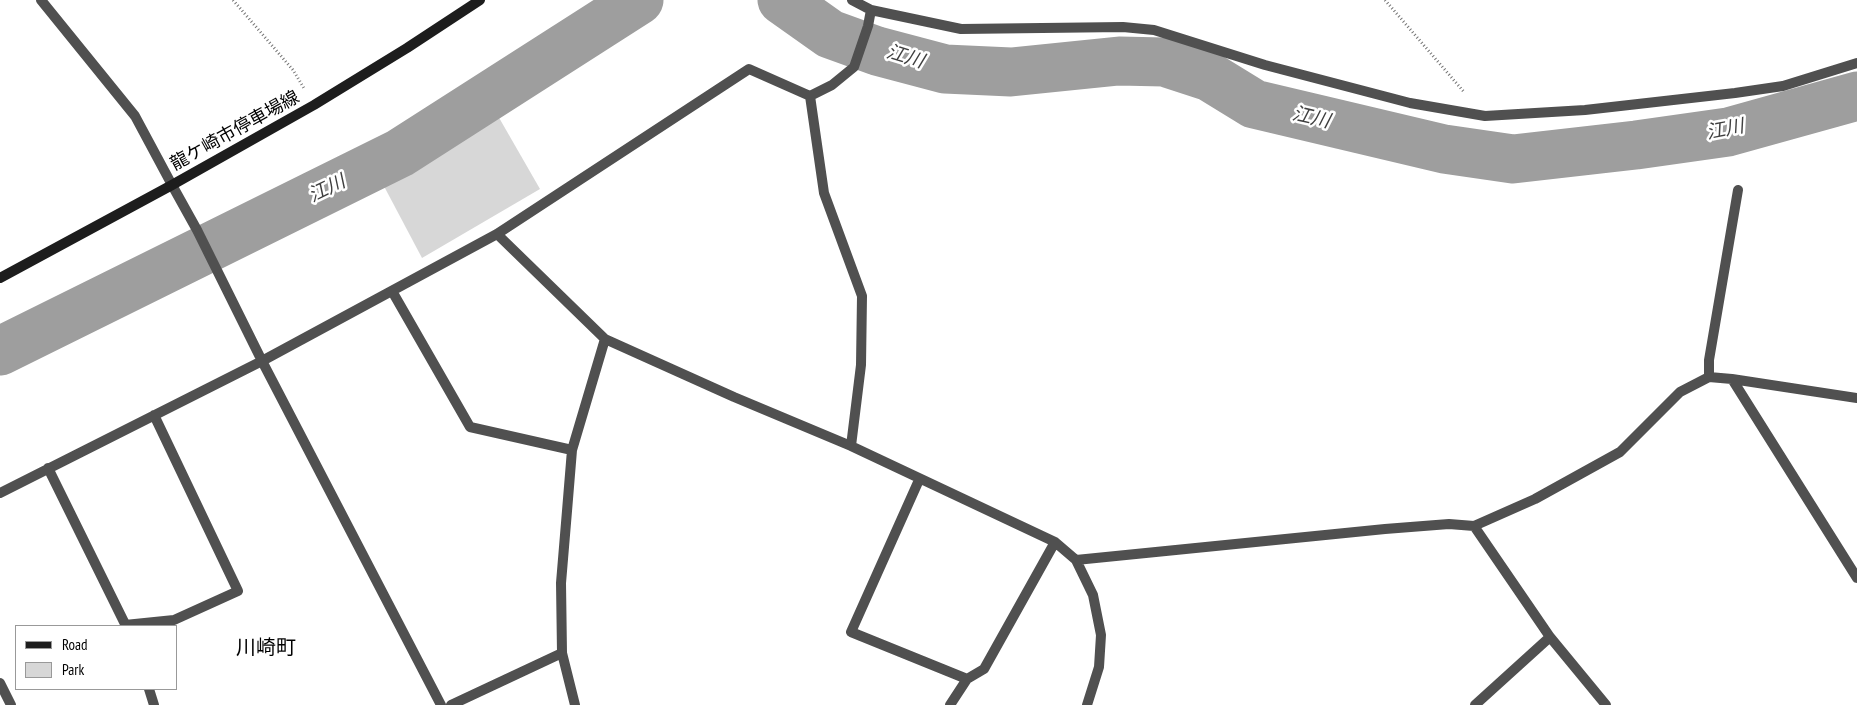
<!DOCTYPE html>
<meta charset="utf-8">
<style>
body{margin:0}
#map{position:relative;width:1857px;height:705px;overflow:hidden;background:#fff;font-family:"PT Sans Narrow",sans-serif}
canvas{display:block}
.legend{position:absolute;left:15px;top:625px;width:162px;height:65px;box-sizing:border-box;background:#fff;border:1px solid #999;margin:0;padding:6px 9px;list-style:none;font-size:15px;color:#000}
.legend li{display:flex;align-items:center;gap:10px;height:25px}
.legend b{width:25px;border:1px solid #999}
</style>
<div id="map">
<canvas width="1857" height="705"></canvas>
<ul class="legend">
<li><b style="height:6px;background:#1d1d1d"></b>Road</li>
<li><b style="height:14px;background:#d7d7d7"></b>Park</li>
</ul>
</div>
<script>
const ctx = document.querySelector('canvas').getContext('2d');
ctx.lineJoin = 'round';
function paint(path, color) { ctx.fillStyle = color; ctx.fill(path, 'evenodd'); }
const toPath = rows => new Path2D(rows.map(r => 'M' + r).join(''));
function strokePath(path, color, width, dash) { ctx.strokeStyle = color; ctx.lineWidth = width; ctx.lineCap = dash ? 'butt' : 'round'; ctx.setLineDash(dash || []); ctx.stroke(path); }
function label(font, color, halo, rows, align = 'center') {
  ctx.font = font + ' "PT Sans Narrow","Noto Sans JP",sans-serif'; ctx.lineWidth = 5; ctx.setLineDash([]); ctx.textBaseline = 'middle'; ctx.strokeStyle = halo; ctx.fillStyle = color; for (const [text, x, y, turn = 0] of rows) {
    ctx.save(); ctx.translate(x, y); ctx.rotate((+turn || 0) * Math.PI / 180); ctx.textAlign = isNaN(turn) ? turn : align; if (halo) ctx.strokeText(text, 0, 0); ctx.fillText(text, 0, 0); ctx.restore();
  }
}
const green = toPath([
 [490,102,540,189,422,258,377,173]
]);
const river = toPath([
 [782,0,830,34,877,51,945,69,1011,72,1119,61,1164,62,1210,77,1254,104,1444,149,1513,159,1636,145,1728,132,1857,96],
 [0,351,400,153,639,0]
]);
const path = toPath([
 [233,0,293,70,305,90],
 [1385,0,1464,92]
]);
const service = toPath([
 [41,0,135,116,172,185]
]);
const minor = toPath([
 [852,0,871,10,961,29,1123,27,1154,30,1265,65,1410,103,1485,116,1585,110,1735,93,1783,86,1857,63],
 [810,96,824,193,862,296,861,365,851,446,1055,542,1076,560,1093,595,1101,635,1099,667,1087,705],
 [172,185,197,230,262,361,441,705],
 [1738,190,1709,360,1709,377,1732,379,1857,398],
 [497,234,605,339,572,450,567,511,561,583,562,653,575,705],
 [392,291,470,427,572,450],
 [605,339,734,397,851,446],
 [1732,379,1857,578],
 [48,468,126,626],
 [919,480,851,632,967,679],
 [0,493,262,361,497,234,749,69,810,96,832,85,854,67,868,26,871,10],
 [1474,526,1535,499,1620,452,1680,392,1709,377],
 [1076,560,1385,529,1449,524,1474,526,1550,637,1606,705],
 [125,625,174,620,238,591,154,415],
 [0,683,11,705],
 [149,689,154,705],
 [451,705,562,653],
 [950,705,967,679,984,669,1055,542],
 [1475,705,1550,637]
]);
const secondary = toPath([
 [0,278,172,185,314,105,407,48,480,0]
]);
const streetNames = [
 ["龍ケ崎市停車場線",235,131,-29]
];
const waterNames = [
 ["江川",905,57,17],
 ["江川",1311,118,13],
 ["江川",1725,130,-11],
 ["江川",327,189,-26]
];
const quarterNames = [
 ["川崎町",266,648]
];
paint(green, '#d7d7d7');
strokePath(river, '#9e9e9e', 49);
strokePath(path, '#727272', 3, [1, 2.5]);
strokePath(service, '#505050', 10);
strokePath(minor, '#505050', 10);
strokePath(secondary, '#1d1d1d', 10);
label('18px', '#000', '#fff', streetNames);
label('italic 19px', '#3f3f3f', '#fff', waterNames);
label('20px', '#000', '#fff', quarterNames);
</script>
